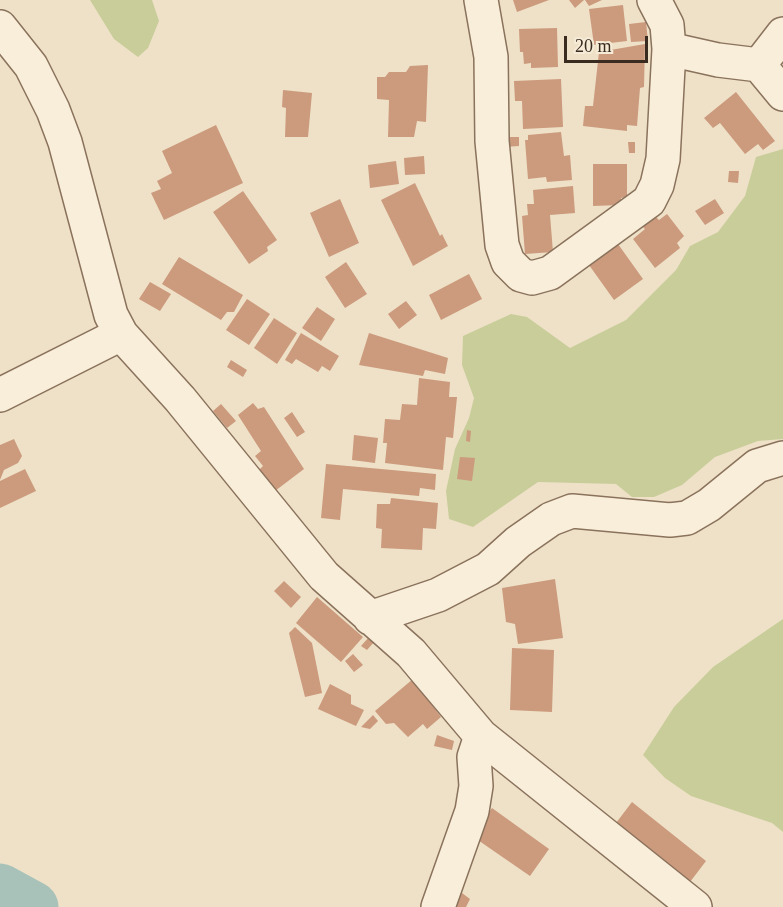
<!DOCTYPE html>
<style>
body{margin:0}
#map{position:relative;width:783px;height:907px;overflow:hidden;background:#eee1c7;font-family:Georgia,serif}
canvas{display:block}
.scale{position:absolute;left:564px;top:36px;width:84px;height:27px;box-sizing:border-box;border:3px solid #3a2b20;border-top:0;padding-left:8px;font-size:18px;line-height:21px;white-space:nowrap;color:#3a2b20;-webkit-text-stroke:4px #f6ebd6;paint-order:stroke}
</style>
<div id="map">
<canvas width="783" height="907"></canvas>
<div class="scale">20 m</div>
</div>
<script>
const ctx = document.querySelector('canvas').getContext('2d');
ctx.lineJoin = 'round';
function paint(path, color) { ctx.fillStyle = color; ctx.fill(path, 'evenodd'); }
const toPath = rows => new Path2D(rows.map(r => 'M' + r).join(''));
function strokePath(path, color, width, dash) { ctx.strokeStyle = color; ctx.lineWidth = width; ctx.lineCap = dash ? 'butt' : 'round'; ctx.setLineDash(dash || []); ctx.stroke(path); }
const green = toPath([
 [90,0,152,0,159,21,148,48,138,57,114,39],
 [783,149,783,439,758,441,715,457,682,485,654,497,632,497,616,484,538,482,473,527,449,519,446,491,455,449,469,418,474,398,462,365,463,336,511,314,527,317,570,348,626,320,676,270,690,246,718,232,745,196,756,157],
 [783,619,783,832,772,823,691,796,665,778,643,755,674,707,713,667],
 [0,871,29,884,55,907,0,907]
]);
const river = toPath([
 [0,889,33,907]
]);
const building = toPath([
 [513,0,549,0,517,12],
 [569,0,584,0,575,8],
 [585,0,602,0,589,6],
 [623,5,627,41,594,45,589,9],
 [646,22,648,41,631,42,629,24],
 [557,28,558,67,531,68,531,63,524,64,523,52,520,52,519,29],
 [645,44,644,87,640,88,637,126,627,125,627,131,583,126,585,106,593,106,599,52],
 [428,65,426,122,417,121,414,137,388,137,389,100,377,99,377,77,385,77,389,72,406,72,410,66],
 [561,79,563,127,523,129,522,101,515,101,514,81],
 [283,90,312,93,308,137,285,137,286,108,282,107],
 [736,92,775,141,763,150,758,144,745,154,720,123,713,128,704,118],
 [216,125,243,183,164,220,151,193,161,189,157,181,172,173,162,151],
 [561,132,564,156,570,155,572,180,547,182,546,177,528,179,525,140,528,140,528,135],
 [503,137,519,137,519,146,504,147],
 [628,142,635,142,635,153,629,153],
 [424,156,425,174,405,175,404,158],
 [396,161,399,184,370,188,368,165],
 [593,164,627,164,627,197,621,198,621,205,593,206],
 [729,171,739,171,738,183,728,182],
 [415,183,440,236,442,234,448,246,413,266,381,200],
 [573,186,575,213,550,215,553,252,525,254,522,216,528,215,527,204,534,204,533,190],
 [243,191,277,240,267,247,268,251,249,264,213,212],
 [340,199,359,243,329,257,310,213],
 [715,199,724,213,705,225,695,211],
 [667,214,684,236,677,243,680,248,655,268,633,239,645,229,642,226,655,216,659,220],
 [618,244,643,279,614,300,589,265],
 [179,257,243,295,234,312,227,312,221,320,162,284],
 [346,262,367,294,345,308,325,277],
 [469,274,482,299,441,320,429,295],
 [150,282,171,294,160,311,139,299],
 [247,299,270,314,249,345,226,330],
 [406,301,417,315,399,329,388,314],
 [317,307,335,319,321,341,302,328],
 [274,318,297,333,277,364,254,348],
 [301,333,339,356,330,371,322,366,318,372,296,359,292,364,285,360],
 [369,333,448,358,445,374,425,370,423,376,359,365],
 [231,360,247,370,243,377,227,367],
 [419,378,450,382,449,397,457,397,453,438,446,437,443,470,385,463,387,443,383,443,385,419,400,420,402,404,417,405],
 [253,403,258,409,264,407,304,469,275,491,259,470,263,466,255,456,261,451,238,415],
 [221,404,236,421,227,428,213,411],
 [292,412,305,432,297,437,284,418],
 [467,430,471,431,470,442,466,441],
 [354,435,378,438,375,463,352,460],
 [14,439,22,456,18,463,4,470,0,480,0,445],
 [460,457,475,458,472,481,457,479],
 [326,464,436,474,435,490,420,488,419,496,343,489,340,520,321,518],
 [25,469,36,491,0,508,0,481],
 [391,498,438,503,436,529,423,528,422,550,381,548,382,529,376,528,377,504,390,504],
 [555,579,563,638,518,644,515,624,506,622,502,588],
 [284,581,301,597,291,608,274,591],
 [317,597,363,637,341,662,296,623],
 [295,627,312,643,322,693,305,697,289,633],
 [369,637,375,641,367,650,361,646],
 [512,648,554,650,552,712,510,710],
 [353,654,363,665,354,672,345,661],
 [413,679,441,717,427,729,423,724,408,737,394,723,386,724,375,711],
 [330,684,351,695,351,704,364,710,356,726,318,709],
 [373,715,378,721,370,729,361,727],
 [437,735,454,741,452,750,434,746],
 [632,802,706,861,690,882,616,823],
 [492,808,549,849,530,876,472,836],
 [454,887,470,899,466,907,457,907,448,902]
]);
const minor = toPath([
 [481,0,491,57,492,141,502,245,508,262,521,275,532,278,550,273,649,201,657,185,663,159,669,49],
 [654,0,667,25,669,49,718,60,759,65],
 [0,27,31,66,53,110,65,142,111,315,121,334,180,399,324,576,411,653,481,736,695,907],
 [783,34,759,65,783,94],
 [0,395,121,334],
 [370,618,438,595,488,569,518,542,551,519,572,511,670,520,687,518,709,505,757,466,783,458],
 [438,907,472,811,476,786,474,757,481,736]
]);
paint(green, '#c9cd9a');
strokePath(river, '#a8c2b9', 51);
paint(building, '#cc9a7d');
strokePath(minor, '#8a725c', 36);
strokePath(minor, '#f9eeda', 33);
</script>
